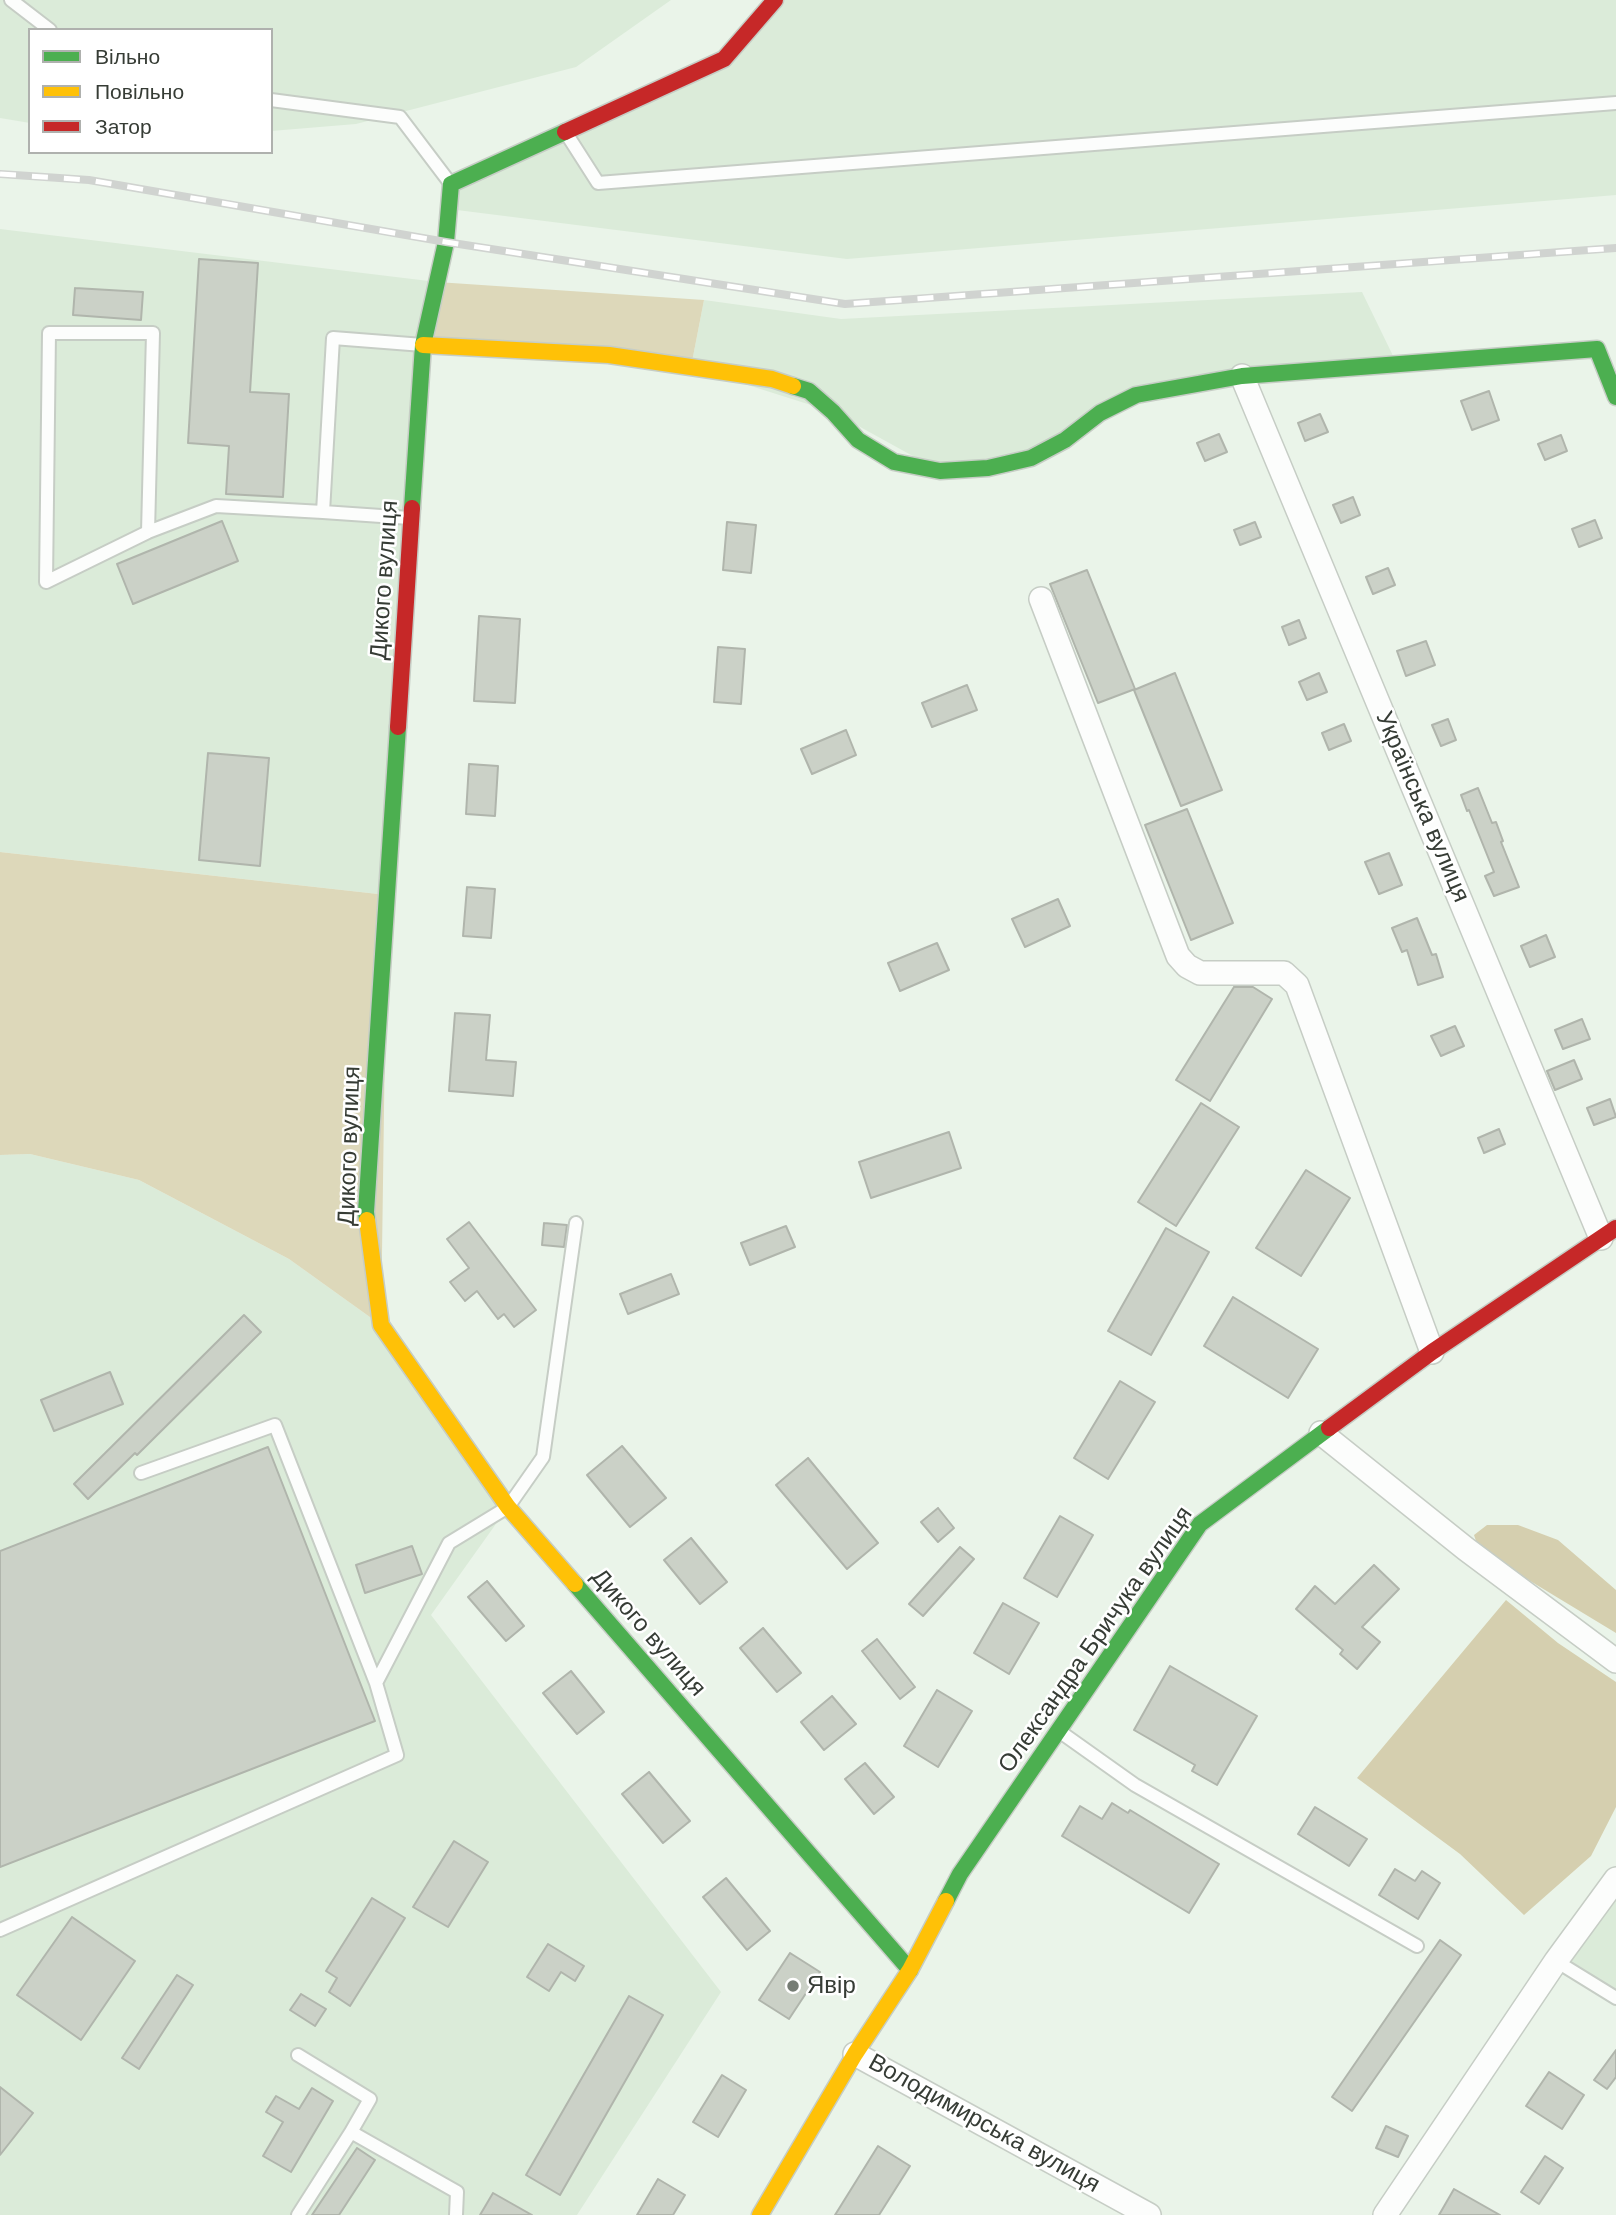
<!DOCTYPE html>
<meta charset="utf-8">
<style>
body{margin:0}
#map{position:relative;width:1616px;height:2215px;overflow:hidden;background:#eaf4e9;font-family:Helvetica,sans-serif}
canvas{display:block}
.legend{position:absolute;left:28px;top:28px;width:245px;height:126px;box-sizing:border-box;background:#fff;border:2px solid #afb1ae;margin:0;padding:9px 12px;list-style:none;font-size:21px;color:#363c35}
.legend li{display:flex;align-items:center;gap:14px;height:35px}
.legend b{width:35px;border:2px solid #afb1ae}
</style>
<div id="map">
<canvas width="1616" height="2215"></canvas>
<ul class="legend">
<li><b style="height:9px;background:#4caf50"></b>Вільно</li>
<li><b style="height:9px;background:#ffc107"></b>Повільно</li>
<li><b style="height:9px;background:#c62828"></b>Затор</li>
</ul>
</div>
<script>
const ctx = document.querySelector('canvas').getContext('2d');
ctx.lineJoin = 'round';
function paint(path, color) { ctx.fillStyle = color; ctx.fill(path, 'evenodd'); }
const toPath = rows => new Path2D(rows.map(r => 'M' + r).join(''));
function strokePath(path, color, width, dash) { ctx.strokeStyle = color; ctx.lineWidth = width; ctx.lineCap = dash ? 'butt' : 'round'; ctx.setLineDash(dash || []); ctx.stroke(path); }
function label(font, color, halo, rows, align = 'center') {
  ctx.font = font + ' Helvetica,sans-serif'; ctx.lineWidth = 5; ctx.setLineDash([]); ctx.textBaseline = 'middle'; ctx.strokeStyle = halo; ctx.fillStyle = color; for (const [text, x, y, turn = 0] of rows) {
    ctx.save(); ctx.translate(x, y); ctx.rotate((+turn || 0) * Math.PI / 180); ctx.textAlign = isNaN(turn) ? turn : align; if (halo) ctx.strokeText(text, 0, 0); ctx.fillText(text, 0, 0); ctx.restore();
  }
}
const built = toPath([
 [0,0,671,0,576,67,356,124,271,131,271,30,30,30,30,123,0,118],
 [780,0,1616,0,1616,195,847,259,449,209,451,184,724,59],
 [0,229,437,282,387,895,0,852],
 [1362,292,1397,364,1136,395,1065,440,940,471,833,412,691,367,704,300,841,319],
 [30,1154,139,1180,289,1259,381,1325,508,1507,431,1615,721,1992,577,2215,0,2215,0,1155],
 [1616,1879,1616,1998,1556,1961]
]);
const green = toPath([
 [437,282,704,300,691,367,423,345],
 [0,852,387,895,381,1325,289,1259,139,1180,30,1154,0,1155]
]);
const forest = toPath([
 [1487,1525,1518,1525,1558,1540,1616,1590,1616,1633,1479,1550,1474,1535],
 [1506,1600,1558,1643,1616,1682,1616,1807,1591,1856,1524,1915,1460,1854,1357,1778]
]);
const building = toPath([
 [199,259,258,263,250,392,289,394,283,497,226,494,229,446,188,443,199,259],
 [75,288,143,292,141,320,73,315,75,288],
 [1489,391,1499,420,1472,430,1461,401,1489,391],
 [1320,414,1328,432,1305,441,1298,423,1320,414],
 [1219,434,1227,452,1205,461,1197,443,1219,434],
 [1561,435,1567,451,1545,460,1538,444,1561,435],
 [1353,497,1360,515,1341,523,1333,505,1353,497],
 [1595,520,1602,538,1579,547,1572,529,1595,520],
 [222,521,238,561,133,604,117,564,222,521],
 [727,522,756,525,751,573,723,570,727,522],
 [1255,522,1261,537,1240,545,1234,530,1255,522],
 [1388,568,1395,585,1373,594,1366,577,1388,568],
 [1087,570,1135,689,1098,703,1050,584,1087,570],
 [479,616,520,619,515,703,474,701,479,616],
 [1299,620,1306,638,1289,645,1282,627,1299,620],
 [1426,641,1435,665,1406,676,1397,651,1426,641],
 [718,647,745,649,741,704,714,702,718,647],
 [1175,673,1222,790,1181,806,1134,690,1175,673],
 [1319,673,1327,692,1307,700,1299,682,1319,673],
 [967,685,977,710,932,727,922,703,967,685],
 [1448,719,1456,740,1441,746,1432,725,1448,719],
 [1344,724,1351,741,1329,750,1322,733,1344,724],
 [846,730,856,755,812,774,801,749,846,730],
 [208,753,269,758,260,866,199,860,208,753],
 [469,764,498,766,495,816,466,814,469,764],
 [1478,788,1492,823,1496,822,1503,841,1501,842,1519,887,1494,896,1485,876,1494,872,1469,810,1467,811,1461,795,1478,788],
 [1187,809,1233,923,1191,940,1145,825,1187,809],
 [1389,853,1402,885,1379,894,1365,862,1389,853],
 [467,887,495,889,491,938,463,936,467,887],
 [1058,899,1070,926,1025,947,1012,919,1058,899],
 [1417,918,1432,955,1436,954,1443,977,1418,985,1407,950,1402,952,1392,928,1417,918],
 [1546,935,1555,957,1530,967,1521,946,1546,935],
 [937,943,949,970,900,991,888,963,937,943],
 [1234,987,1253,987,1272,999,1210,1101,1176,1080,1234,987],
 [455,1013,490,1015,486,1060,516,1062,513,1096,449,1091,455,1013],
 [1582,1019,1590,1039,1563,1049,1555,1030,1582,1019],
 [1455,1026,1464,1046,1441,1056,1431,1036,1455,1026],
 [1574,1060,1582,1079,1555,1090,1547,1071,1574,1060],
 [1610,1099,1616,1117,1594,1125,1587,1108,1610,1099],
 [1201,1103,1239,1127,1176,1226,1138,1202,1201,1103],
 [1499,1129,1505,1144,1484,1153,1478,1138,1499,1129],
 [949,1132,961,1168,871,1198,859,1162,949,1132],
 [1306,1170,1350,1198,1301,1276,1256,1248,1306,1170],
 [469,1222,536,1310,514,1327,504,1314,498,1319,477,1291,465,1301,450,1282,469,1268,447,1239,469,1222],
 [544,1223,567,1225,564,1247,542,1245,544,1223],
 [786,1226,795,1247,750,1265,741,1243,786,1226],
 [1166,1228,1209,1252,1151,1355,1108,1331,1166,1228],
 [671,1274,679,1294,628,1314,620,1294,671,1274],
 [1233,1297,1318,1349,1288,1398,1204,1346,1233,1297],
 [244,1315,261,1332,137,1455,135,1453,88,1499,74,1484,244,1315],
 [110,1372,123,1404,54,1431,41,1400,110,1372],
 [1120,1381,1155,1402,1108,1479,1074,1458,1120,1381],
 [622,1446,666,1498,630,1527,587,1475,622,1446],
 [268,1447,375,1721,0,1867,0,1551,268,1447],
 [808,1458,878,1543,847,1569,776,1485,808,1458],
 [938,1508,954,1528,938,1542,921,1522,938,1508],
 [1060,1516,1093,1535,1057,1597,1024,1578,1060,1516],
 [691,1538,727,1582,700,1604,664,1560,691,1538],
 [412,1546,422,1574,365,1593,356,1565,412,1546],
 [960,1547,974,1559,923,1616,909,1604,960,1547],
 [1374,1565,1399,1589,1362,1627,1380,1642,1357,1669,1340,1654,1343,1650,1296,1609,1315,1586,1335,1604,1374,1565],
 [487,1581,524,1626,506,1641,468,1597,487,1581],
 [1003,1603,1039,1623,1009,1674,974,1653,1003,1603],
 [763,1628,801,1673,777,1692,740,1648,763,1628],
 [877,1639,915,1687,900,1699,862,1651,877,1639],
 [1170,1666,1257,1716,1217,1785,1192,1771,1195,1765,1134,1730,1170,1666],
 [571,1671,604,1712,577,1734,543,1693,571,1671],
 [937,1690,972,1711,938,1767,904,1746,937,1690],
 [832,1696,856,1724,824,1750,801,1722,832,1696],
 [865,1763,894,1797,874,1814,845,1779,865,1763],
 [649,1772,690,1821,663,1843,622,1794,649,1772],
 [1112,1803,1128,1813,1130,1810,1219,1864,1189,1913,1062,1836,1080,1806,1102,1819,1112,1803],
 [1315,1807,1367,1839,1349,1866,1298,1834,1315,1807],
 [454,1841,488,1862,448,1927,413,1907,454,1841],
 [1395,1869,1415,1881,1422,1871,1440,1883,1418,1919,1379,1895,1395,1869],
 [726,1878,770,1931,747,1950,703,1897,726,1878],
 [372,1898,405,1918,350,2006,329,1992,337,1978,326,1971,372,1898],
 [72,1917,135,1961,81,2040,17,1995,72,1917],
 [1440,1940,1461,1955,1352,2111,1332,2097,1440,1940],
 [548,1944,584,1966,575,1981,561,1972,549,1991,527,1977,548,1944],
 [790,1953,820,1972,789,2019,759,2000,790,1953],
 [177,1975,193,1985,139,2069,122,2058,177,1975],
 [301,1994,326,2009,315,2026,290,2010,301,1994],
 [629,1996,663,2015,560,2195,526,2175,629,1996],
 [1616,2050,1616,2077,1607,2089,1594,2080,1616,2050],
 [1549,2072,1584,2095,1562,2129,1526,2106,1549,2072],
 [722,2075,746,2090,718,2137,693,2122,722,2075],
 [0,2087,33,2113,0,2155,0,2087],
 [312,2088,333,2101,291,2172,263,2156,283,2122,266,2112,276,2096,299,2109,312,2088],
 [1386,2126,1408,2136,1398,2157,1376,2148,1386,2126],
 [878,2146,910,2166,879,2215,835,2215,878,2146],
 [357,2148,375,2160,339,2215,312,2215,357,2148],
 [1545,2156,1563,2168,1539,2204,1521,2192,1545,2156],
 [658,2179,685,2195,673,2215,637,2215,658,2179],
 [1454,2189,1500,2215,1439,2215,1454,2189],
 [493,2193,532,2215,480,2215,493,2193]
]);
const lane = toPath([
 [11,0,50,30],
 [271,100,400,117,450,183],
 [566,133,598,183,1616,103],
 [323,512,410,518],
 [148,532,153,333,49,333,46,582,148,532,216,506,323,512,333,338,423,345],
 [376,1683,449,1543,508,1507,543,1457,576,1223],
 [1059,1731,1135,1785,1417,1946],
 [0,1930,397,1755,376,1683,275,1425,141,1473],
 [1556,1961,1616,1998],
 [298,2055,370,2099,351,2132,298,2215],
 [351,2132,457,2192,456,2215]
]);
const street = toPath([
 [1242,376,1601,1238],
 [1041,599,1178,956,1187,966,1200,973,1284,973,1297,985,1432,1352],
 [1321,1433,1466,1549,1616,1661],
 [855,2054,1149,2215],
 [1385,2215,1556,1961,1616,1879]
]);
const fast = toPath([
 [793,386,809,391,833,412,858,440,894,462,940,471,988,468,1031,458,1065,440,1100,413,1136,395,1242,376,1597,349,1616,397],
 [412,508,423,345,446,242,451,184,565,132],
 [367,1220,366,1212,398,727],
 [575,1584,910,1970],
 [946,1901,960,1874,1200,1524,1329,1428]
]);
const slow = toPath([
 [423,345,609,355,772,379,793,386],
 [367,1220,381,1325,508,1507,575,1584],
 [760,2215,855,2054,910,1970,946,1901]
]);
const jam = toPath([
 [565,132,724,59,775,0],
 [398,727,412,508],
 [1329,1428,1432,1352,1616,1228]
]);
const rail = toPath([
 [0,174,89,180,446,242,845,304,1616,248]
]);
const markers = [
 [793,1986,7,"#757c74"]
];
const streetNames = [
 ["Дикого вулиця",385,580,-86],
 ["Українська вулиця",1422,807,67],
 ["Дикого вулиця",350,1146,-88],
 ["Дикого вулиця",648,1633,49],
 ["Олександра Бричука вулиця",1096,1640,-55],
 ["Володимирська вулиця",984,2124,29]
];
const poiNames = [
 ["Явiр",807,1986]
];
paint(built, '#dbebd9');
paint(green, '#ddd8ba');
paint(forest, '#d5cfaf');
paint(building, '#cbd1c7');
strokePath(building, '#b0b5ac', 2);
strokePath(lane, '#c6cdc5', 16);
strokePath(street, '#c6cdc5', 26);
strokePath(fast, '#c6cdc5', 19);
strokePath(slow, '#c6cdc5', 19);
strokePath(jam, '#c6cdc5', 19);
strokePath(lane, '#fcfdfc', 12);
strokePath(street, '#fcfdfc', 23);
strokePath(fast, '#4caf50', 16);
strokePath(slow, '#ffc107', 16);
strokePath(jam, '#c62828', 16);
strokePath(rail, '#d0d3d0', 8);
strokePath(rail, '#fff', 5, [16]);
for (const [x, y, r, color] of markers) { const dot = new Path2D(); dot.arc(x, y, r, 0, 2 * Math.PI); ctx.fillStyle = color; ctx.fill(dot); strokePath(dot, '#fff', 2.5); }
label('24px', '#363c35', '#fff', streetNames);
label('24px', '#363c35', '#fff', poiNames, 'left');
</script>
